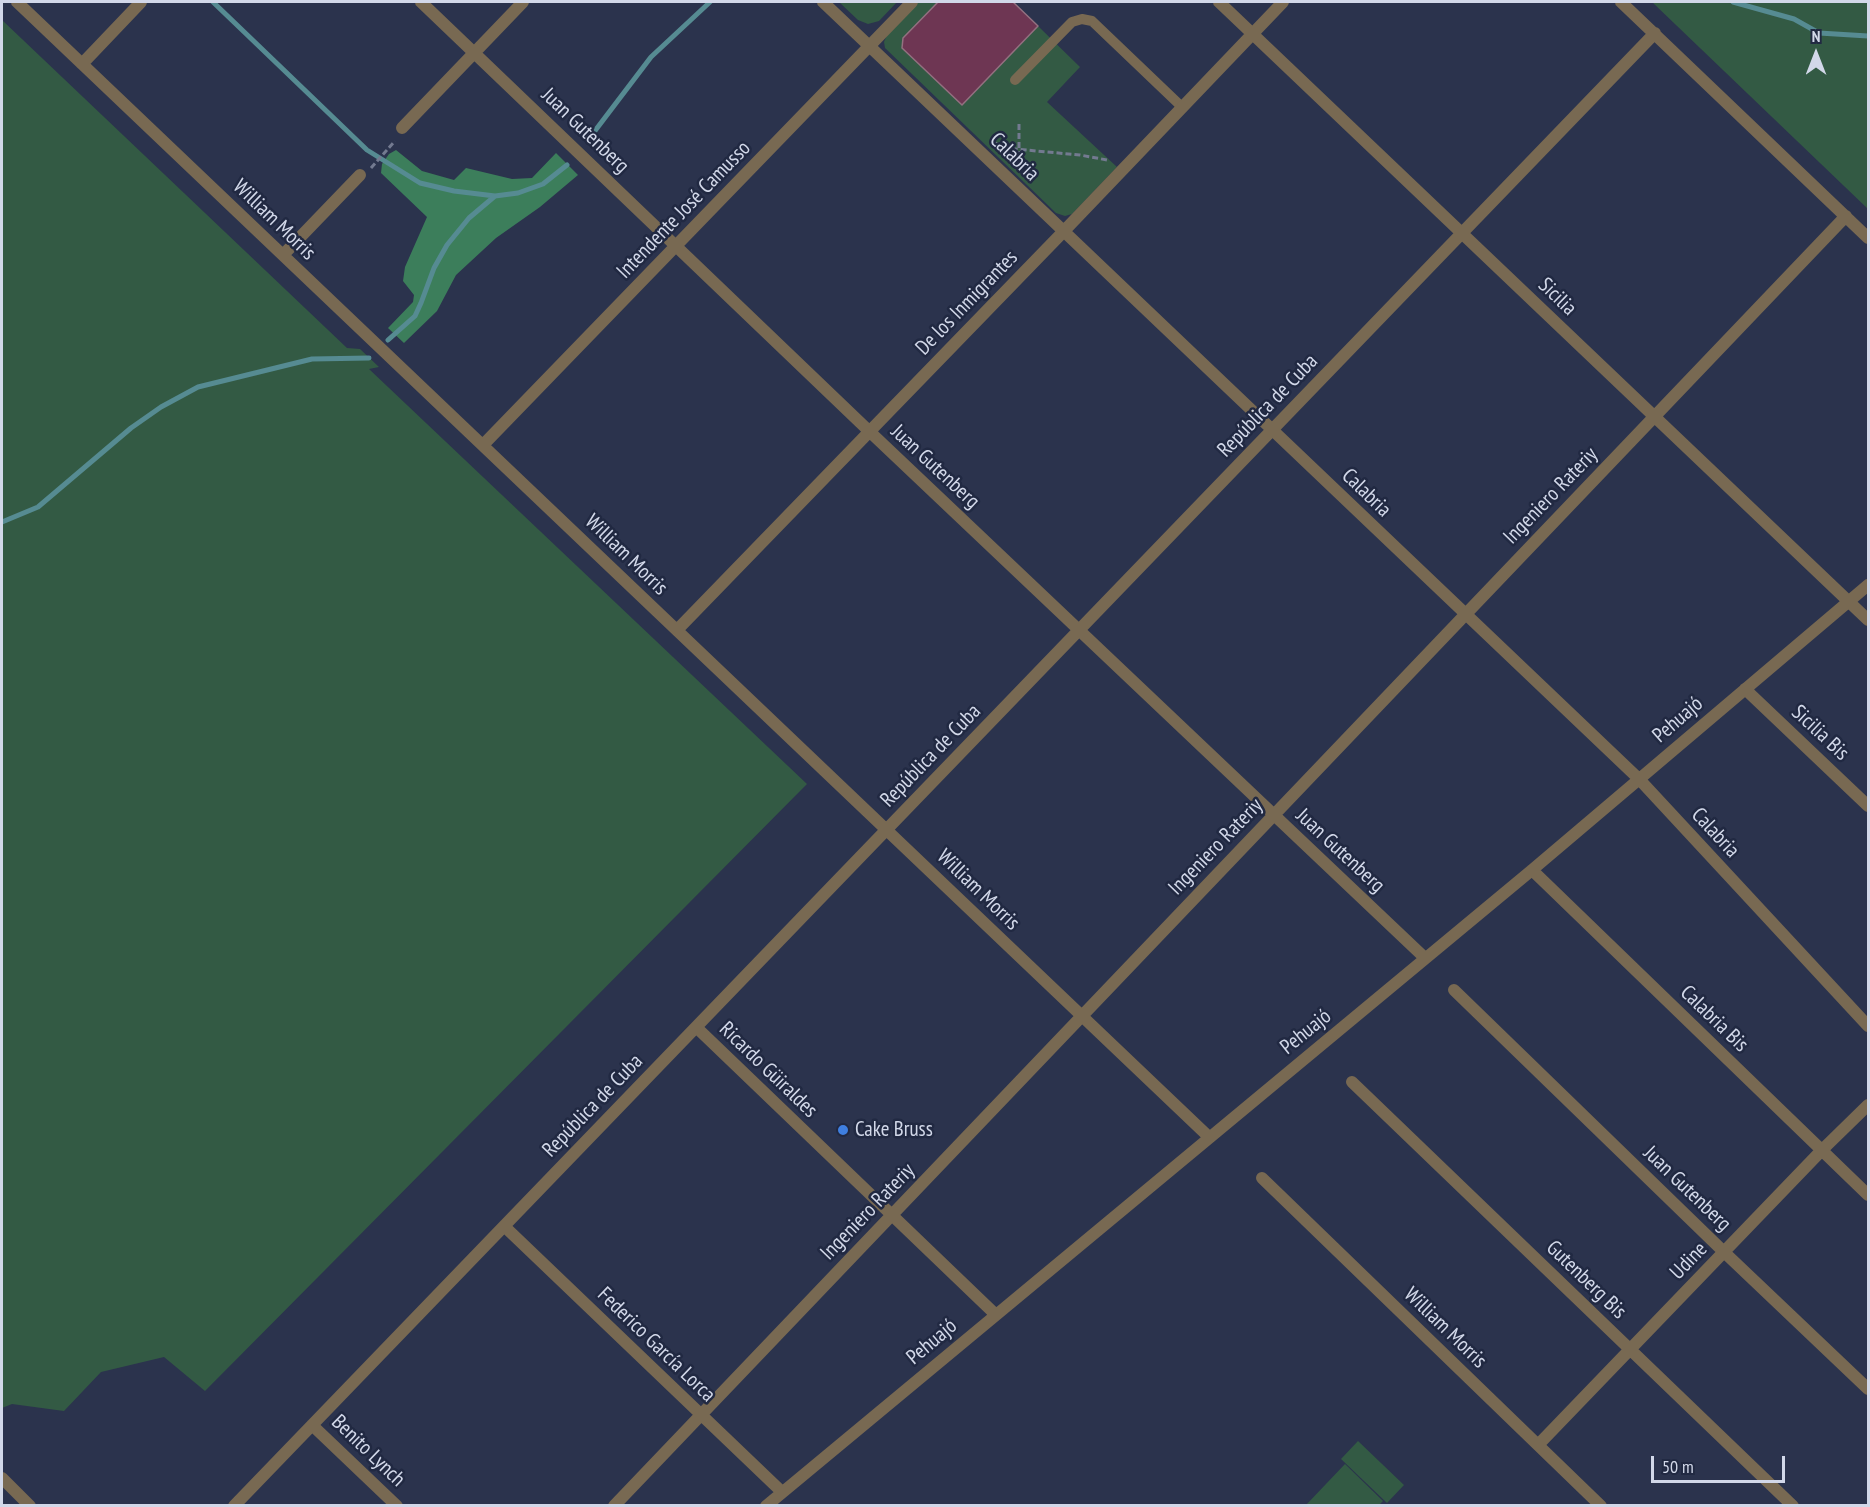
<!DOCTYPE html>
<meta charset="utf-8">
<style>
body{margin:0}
#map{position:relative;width:1870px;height:1507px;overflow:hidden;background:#2b334d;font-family:"PT Sans Narrow",sans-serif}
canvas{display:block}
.frame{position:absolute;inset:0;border:3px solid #d2d8e9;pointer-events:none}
.north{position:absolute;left:1786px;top:24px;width:60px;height:60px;-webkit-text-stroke:4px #212942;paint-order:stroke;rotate:0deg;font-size:16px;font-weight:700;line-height:24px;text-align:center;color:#d2d8e9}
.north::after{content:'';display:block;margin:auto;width:21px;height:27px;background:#d2d8e9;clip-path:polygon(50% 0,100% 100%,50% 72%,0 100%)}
.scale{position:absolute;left:1651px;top:1456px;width:134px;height:27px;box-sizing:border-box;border:3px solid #d2d8e9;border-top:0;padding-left:8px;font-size:18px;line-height:21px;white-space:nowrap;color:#d2d8e9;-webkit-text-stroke:4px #212942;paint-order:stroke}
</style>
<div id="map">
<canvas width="1870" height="1507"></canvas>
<div class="frame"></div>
<div class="north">N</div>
<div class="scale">50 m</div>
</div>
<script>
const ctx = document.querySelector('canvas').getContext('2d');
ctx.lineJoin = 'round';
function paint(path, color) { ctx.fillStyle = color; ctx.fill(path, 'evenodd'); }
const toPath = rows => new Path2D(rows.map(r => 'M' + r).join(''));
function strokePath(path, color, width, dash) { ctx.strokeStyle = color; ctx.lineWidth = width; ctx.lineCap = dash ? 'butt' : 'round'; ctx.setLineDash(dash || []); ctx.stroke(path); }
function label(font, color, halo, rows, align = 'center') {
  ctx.font = font + ' "PT Sans Narrow",sans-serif'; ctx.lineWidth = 5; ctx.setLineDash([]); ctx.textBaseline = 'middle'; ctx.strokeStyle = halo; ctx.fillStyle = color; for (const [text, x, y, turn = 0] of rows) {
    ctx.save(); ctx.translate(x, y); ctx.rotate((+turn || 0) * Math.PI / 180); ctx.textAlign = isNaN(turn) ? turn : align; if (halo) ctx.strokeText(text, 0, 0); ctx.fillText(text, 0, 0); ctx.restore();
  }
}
const green = toPath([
 [839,2,897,2,879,21,868,24,858,20],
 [918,2,938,2,903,38,902,48,962,105,1038,26,1080,67,1047,102,1117,167,1072,214,1065,216,1056,213,885,48,884,42,887,35],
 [1652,2,1868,2,1868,209],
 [2,20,347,348,360,349,379,367,369,369,807,784,205,1391,164,1357,101,1372,64,1411,12,1404,2,1408],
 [1358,1441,1404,1485,1387,1503,1341,1459],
 [1345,1464,1383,1501,1379,1505,1306,1505]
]);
const forest = toPath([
 [396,150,422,171,454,180,466,168,512,179,532,178,556,153,578,175,540,207,496,238,456,275,437,311,404,343,388,328,413,302,414,295,403,281,405,267,427,217,381,173,382,164,389,154]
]);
const stream = toPath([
 [213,2,367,150,420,183,454,191,495,196],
 [1733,2,1794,19,1819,33,1868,36],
 [588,140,651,57,710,2],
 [388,340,415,316,421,303,434,268,447,245,469,218,495,196,518,193,543,184,567,165],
 [2,522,38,507,131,428,161,407,198,387,312,359,369,358]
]);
const building = toPath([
 [938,2,1013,2,1038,26,962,105,902,48,903,38,938,2]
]);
const path = toPath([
 [1019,124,1019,167],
 [995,143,1004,148,1080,155,1107,160,1108,158],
 [371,168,395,141]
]);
const service = toPath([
 [1015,80,1072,22,1082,19,1092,21,1182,107]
]);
const minor = toPath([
 [17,2,1209,1137],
 [421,2,869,431,1425,958],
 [823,2,1639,779,1868,1026],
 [1219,2,1868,620],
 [1621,2,1868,238],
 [82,64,141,2],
 [402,128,523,2],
 [283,255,360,175],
 [483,445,912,2],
 [677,630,1064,231,1283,2],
 [1745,689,1868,806],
 [1532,870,1868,1195],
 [1454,990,1724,1252,1868,1389],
 [696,1027,995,1314],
 [1352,1082,1793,1506],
 [1262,1178,1601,1506],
 [504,1226,782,1492],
 [312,1425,397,1506],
 [1538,1445,1822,1150,1868,1105],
 [2,1478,30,1506],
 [234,1506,1655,33],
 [614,1506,1846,216],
 [766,1506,1532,870,1868,585]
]);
const markers = [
 [843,1130,6,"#3f7fe0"]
];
const streetNames = [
 ["Juan Gutenberg",585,131,44],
 ["Calabria",1014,157,44],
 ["Intendente José Camusso",684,210,-46],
 ["William Morris",274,220,44],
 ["Sicilia",1557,297,44],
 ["De los Inmigrantes",967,303,-46],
 ["República de Cuba",1268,406,-46],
 ["Juan Gutenberg",935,467,43],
 ["Calabria",1366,493,44],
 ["Ingeniero Rateriy",1551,496,-46],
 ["William Morris",626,555,44],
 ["Pehuajó",1678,720,-41],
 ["Sicilia Bis",1820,733,43],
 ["República de Cuba",931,756,-46],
 ["Calabria",1715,833,47],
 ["Ingeniero Rateriy",1216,847,-46],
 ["Juan Gutenberg",1340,851,43],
 ["William Morris",978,890,44],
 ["Calabria Bis",1714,1019,44],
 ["Pehuajó",1306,1032,-39],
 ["Ricardo Güiraldes",768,1070,44],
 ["República de Cuba",593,1106,-46],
 ["Juan Gutenberg",1687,1189,44],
 ["Ingeniero Rateriy",868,1212,-46],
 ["Udine",1689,1261,-46],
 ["Gutenberg Bis",1586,1280,44],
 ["William Morris",1445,1328,44],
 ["Pehuajó",932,1342,-40],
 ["Federico García Lorca",656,1345,44],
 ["Benito Lynch",368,1451,44]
];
const poiNames = [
 ["Cake Bruss",855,1130]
];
paint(green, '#335a44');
paint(forest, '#3c7e5b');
strokePath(stream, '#568b92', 5);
paint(building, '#6e3653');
strokePath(building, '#937180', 1.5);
strokePath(path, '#737a90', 3, [6, 3]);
strokePath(service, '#786952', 10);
strokePath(minor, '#786952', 12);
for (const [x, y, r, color] of markers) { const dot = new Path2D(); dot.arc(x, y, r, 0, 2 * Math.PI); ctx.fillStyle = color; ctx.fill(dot); strokePath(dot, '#212942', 2); }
label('21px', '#d2d8e9', '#212942', streetNames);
label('21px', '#d2d8e9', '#212942', poiNames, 'left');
</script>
